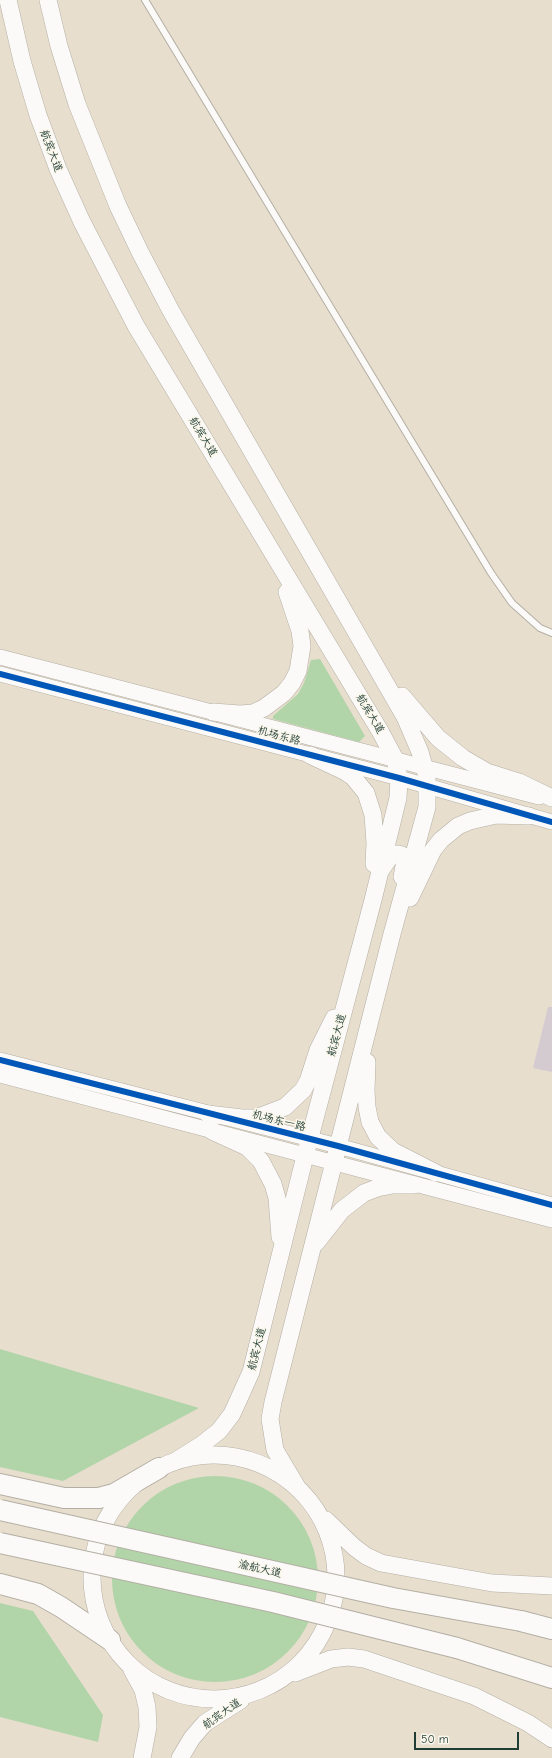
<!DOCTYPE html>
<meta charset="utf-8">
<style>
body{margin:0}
#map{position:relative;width:552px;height:1758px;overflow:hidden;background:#e8dece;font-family:"Comic Neue",sans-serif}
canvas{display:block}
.scale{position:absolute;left:414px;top:1732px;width:105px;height:18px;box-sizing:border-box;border:2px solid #1f3d34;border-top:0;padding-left:5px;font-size:12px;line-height:14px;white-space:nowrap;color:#1f3d34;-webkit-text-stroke:3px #fbf7ec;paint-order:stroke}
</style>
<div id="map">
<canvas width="552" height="1758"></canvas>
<div class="scale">50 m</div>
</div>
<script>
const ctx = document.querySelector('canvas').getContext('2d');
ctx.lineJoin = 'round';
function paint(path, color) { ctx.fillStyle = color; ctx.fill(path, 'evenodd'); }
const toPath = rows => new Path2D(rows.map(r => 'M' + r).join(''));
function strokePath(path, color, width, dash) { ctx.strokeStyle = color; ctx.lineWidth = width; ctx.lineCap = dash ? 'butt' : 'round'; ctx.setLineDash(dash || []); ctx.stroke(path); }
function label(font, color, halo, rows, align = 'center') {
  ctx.font = font + ' "Comic Neue","LXGW WenKai TC",sans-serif'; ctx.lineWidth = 3; ctx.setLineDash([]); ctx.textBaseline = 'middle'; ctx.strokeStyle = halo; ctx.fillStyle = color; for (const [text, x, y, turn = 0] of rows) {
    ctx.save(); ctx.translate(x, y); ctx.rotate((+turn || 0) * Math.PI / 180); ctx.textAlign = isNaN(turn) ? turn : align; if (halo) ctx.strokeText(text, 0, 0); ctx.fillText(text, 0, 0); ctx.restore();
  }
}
const green = toPath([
 [320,659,365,736,359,742,273,719,273,716,298,694,304,683,311,660],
 [0,1349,199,1408,63,1481,0,1467],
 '112 1579a103 103 0 1 1 206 0a103 103 0 1 1-206 0Z',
 [0,1603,33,1611,103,1715,98,1742,0,1717]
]);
const building = toPath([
 [548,1007,552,1007,552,1072,533,1068]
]);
const service = toPath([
 [145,0,491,573,512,603,540,628,552,633]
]);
const tertiary = toPath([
 [0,657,539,797],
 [0,674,399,778,552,822],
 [0,1060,338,1146,552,1205],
 [0,1075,552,1220]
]);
const secondary = toPath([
 [8,0,22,61,38,115,58,169,82,222,136,326,380,731,395,759,399,778,398,798,373,900,305,1156,251,1372,232,1414,219,1431,201,1445,174,1462],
 [48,0,59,46,77,104,118,206,140,252,171,311,405,717,420,752,427,777,427,807,392,934,273,1402,270,1419,275,1450,297,1487],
 [402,696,438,738,463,758,487,772,519,782,552,798],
 [213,712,240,714,253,713,264,708,284,693,292,683,298,671,302,646,300,631,287,592],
 [310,755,344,771,353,777,366,793,373,815,375,843,374,864],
 [381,870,390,857,392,855,398,854,402,855,405,861,402,877],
 [410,898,433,850,441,840,458,826,470,821,496,815,529,816],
 [367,1062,366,1091,367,1107,370,1122,378,1137,393,1151,436,1173],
 [208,1114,242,1118,256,1118,285,1107,303,1090,308,1081,318,1050,334,1018],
 [212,1131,247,1147,261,1161,273,1184,277,1198,280,1237],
 [316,1243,342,1210,364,1193,377,1188,393,1185,414,1185],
 '92 1577a122 122 0 1 1 244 0a122 122 0 1 1-244 0Z',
 [326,1520,354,1547,366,1556,381,1563,492,1583,552,1586],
 [132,1670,143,1690,147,1707,148,1727,142,1758],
 [295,1673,331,1659,348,1657,364,1659,474,1696,528,1723,552,1739],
 [180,1758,192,1738,205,1723,241,1700]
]);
const trunk = toPath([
 [0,1484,64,1498,99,1498,114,1494,159,1468],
 [0,1584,38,1594,61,1607,110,1640],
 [521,1621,552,1629],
 [457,1648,552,1678]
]);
const trunkBridge = toPath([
 [0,1510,393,1598,521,1621],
 [0,1543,273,1602,457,1648]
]);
const cycleway = toPath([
 [0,674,399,778,552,822],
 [0,1060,338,1146,552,1205]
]);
const streetNames = [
 ["航宾大道",51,151,69],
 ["航宾大道",203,437,59],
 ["航宾大道",370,714,59],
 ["机场东路",279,736,15],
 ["航宾大道",337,1035,-75],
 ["机场东一路",279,1121,14],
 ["航宾大道",257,1349,-76],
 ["渝航大道",260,1569,13],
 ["航宾大道",222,1714,-35]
];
paint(green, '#b1d5a9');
paint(building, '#d4cbd1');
strokePath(service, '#b3afa4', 8);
strokePath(tertiary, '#b3afa4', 16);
strokePath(secondary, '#b3afa4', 18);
strokePath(trunk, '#b3afa4', 22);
strokePath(service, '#fcfaf8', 6);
strokePath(tertiary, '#fcfaf8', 15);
strokePath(secondary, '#fcfaf8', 17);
strokePath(trunk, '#fcfaf8', 20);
strokePath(trunkBridge, '#b3afa4', 22, []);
strokePath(trunkBridge, '#fcfaf8', 20);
strokePath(cycleway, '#0057b8', 6);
label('11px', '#1f3d34', '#fbf7ec', streetNames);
</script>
